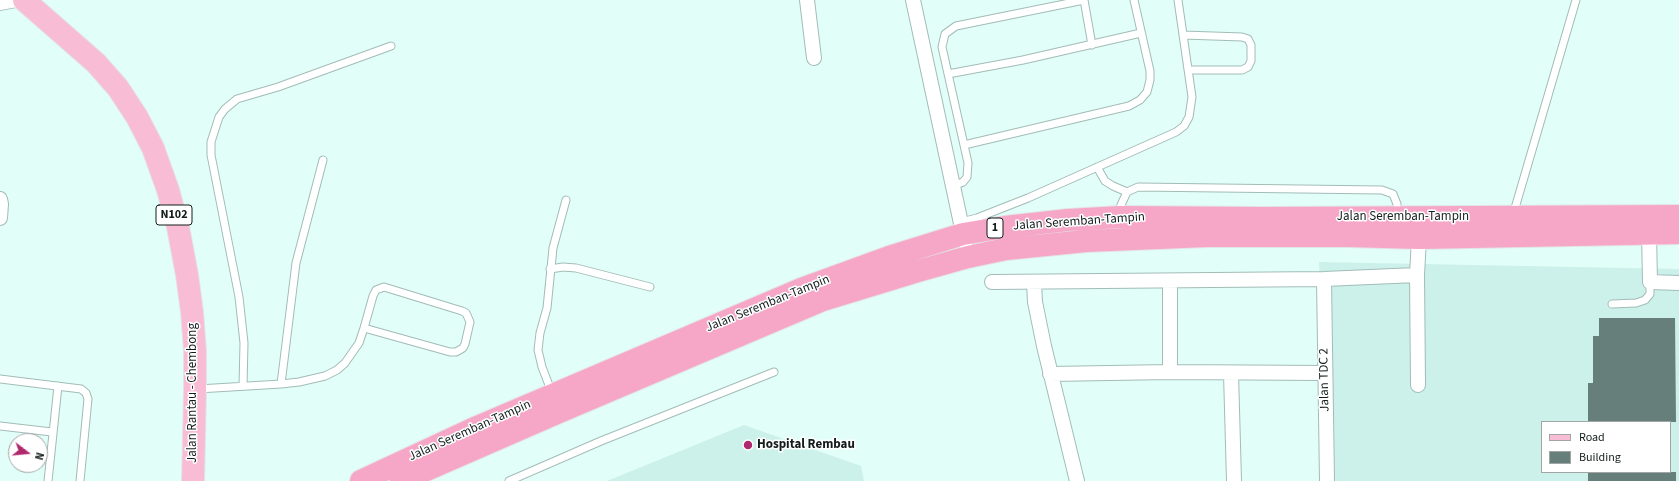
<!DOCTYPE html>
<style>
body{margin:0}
#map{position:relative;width:1679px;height:481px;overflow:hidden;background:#e2fef8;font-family:"Source Sans 3",sans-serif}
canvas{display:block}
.legend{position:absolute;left:1541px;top:421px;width:130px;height:52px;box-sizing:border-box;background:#fff;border:1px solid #a1a5a4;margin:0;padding:5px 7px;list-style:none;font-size:12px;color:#131d1b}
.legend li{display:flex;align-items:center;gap:8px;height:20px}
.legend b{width:20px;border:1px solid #a1a5a4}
.north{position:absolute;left:8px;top:433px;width:40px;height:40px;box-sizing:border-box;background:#fff;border:1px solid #a1a5a4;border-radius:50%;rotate:106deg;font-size:11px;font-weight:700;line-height:16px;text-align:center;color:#131d1b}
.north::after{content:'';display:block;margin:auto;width:14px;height:18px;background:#b0296e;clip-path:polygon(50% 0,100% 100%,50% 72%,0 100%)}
</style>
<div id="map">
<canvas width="1679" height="481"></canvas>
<ul class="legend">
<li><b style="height:5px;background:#f8bcd4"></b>Road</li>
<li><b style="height:11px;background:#667f7a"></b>Building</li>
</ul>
<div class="north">N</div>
</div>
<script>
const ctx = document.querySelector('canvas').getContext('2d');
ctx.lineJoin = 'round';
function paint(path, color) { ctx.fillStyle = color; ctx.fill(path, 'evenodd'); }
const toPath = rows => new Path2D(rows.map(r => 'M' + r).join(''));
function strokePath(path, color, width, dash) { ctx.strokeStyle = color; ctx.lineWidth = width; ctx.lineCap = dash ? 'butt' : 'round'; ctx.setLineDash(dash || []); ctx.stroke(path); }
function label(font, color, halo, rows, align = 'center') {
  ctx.font = font + ' "Source Sans 3",sans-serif'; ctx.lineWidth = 3; ctx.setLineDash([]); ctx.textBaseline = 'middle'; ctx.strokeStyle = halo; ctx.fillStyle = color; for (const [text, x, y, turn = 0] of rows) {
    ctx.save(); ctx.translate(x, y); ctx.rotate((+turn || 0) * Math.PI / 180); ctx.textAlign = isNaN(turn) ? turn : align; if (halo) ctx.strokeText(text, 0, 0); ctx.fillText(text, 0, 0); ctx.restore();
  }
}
const built = toPath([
 [1319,262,1679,269,1679,481,1327,481],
 [1542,422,1670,422,1670,472,1542,472],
 [744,425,861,466,864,481,607,481]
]);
const building = toPath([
 [1599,318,1675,318,1676,422,1588,422,1588,383,1593,383,1593,336,1599,336],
 [1588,472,1676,472,1676,481,1588,481]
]);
const service = toPath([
 [1084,0,1092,45],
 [1183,35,1242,37,1248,39,1251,45,1251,61,1248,67,1242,70,1189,70],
 [948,74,1023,60,1141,33],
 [964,145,1129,106,1140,100,1147,92,1150,80,1150,71,1134,0],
 [1097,167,1105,181,1113,186,1127,192],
 [953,186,963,182,967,177,968,163,942,47,945,34,956,26,1084,0],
 [1121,215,1121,205,1127,192,1138,187,1382,190,1393,194,1397,204,1397,216],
 [1513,215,1576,0],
 [961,222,977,218,1028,198,1176,132,1184,126,1189,117,1192,97,1178,0],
 [550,269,563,267,576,268,650,287],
 [1612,304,1636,303,1645,300,1650,294,1650,282],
 [0,379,81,389,86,393,88,399,80,481],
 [281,384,299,382,325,376,337,370,345,363,359,343,364,328,450,352,456,352,463,348,465,344,470,322,466,313,462,311,384,287,376,290,373,296,364,328],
 [243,386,244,343,239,297,211,155,211,142,219,117,225,109,237,99,278,87,391,46],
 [198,389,281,384,296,263,323,160],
 [552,393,542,367,538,350,540,333,547,308,553,248,566,200],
 [0,426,52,432],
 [48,481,58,386],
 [509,481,601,441,774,372]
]);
const minor = toPath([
 [807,0,814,58],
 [913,0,965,242],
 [0,3,16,0],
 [0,199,1,204,0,218],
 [1649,233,1650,282,1679,283],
 [1324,279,1327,481],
 [992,282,1324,279,1417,275],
 [1034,282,1035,302,1044,346,1077,481],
 [1170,372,1170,282],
 [1231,373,1234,481],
 [1050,374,1170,372,1325,373],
 [1418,385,1417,275,1419,238]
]);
const primary = toPath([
 [24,0,96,63,118,88,137,117,153,148,168,190,178,227,187,275,192,312,195,351,195,390,193,481]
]);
const trunk = toPath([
 [361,481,477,427,801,289,889,257,963,234,1005,227,1068,220,1120,217,1262,218,1679,216],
 [401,481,557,413,823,300,918,271,968,257,1006,249,1086,241,1207,236,1348,236,1419,238,1679,233]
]);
const markers = [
 [748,445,5,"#b0296e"]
];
const shields = [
 [174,215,36],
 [995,228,16]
];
const shieldNames = [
 ["N102",174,215],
 ["1",995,228]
];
const streetNames = [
 ["Jalan Seremban-Tampin",1403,217],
 ["Jalan Seremban-Tampin",1079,222,-4],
 ["Jalan Seremban-Tampin",768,304,-22],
 ["Jalan TDC 2",1325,380,-91],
 ["Jalan Rantau - Chembong",193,393,-90],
 ["Jalan Seremban-Tampin",470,431,-24]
];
const poiNames = [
 ["Hospital Rembau",757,445]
];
paint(built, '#ccf1ea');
paint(building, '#667f7a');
strokePath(service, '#a2bcb7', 9);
strokePath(minor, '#a2bcb7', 16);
strokePath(primary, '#e3e4e4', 24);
strokePath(trunk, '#e3e4e4', 24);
strokePath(service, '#fff', 7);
strokePath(minor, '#fff', 14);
strokePath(primary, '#f8bcd4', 22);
strokePath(trunk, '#f6a6c6', 22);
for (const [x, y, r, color] of markers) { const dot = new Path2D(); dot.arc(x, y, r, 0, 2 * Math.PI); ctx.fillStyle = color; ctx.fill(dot); strokePath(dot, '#fff', 1.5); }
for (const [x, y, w] of shields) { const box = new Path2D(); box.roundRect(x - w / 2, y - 10, w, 20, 3); ctx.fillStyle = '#fff'; ctx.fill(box); strokePath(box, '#131d1b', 1); }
label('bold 12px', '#131d1b', null, shieldNames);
label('13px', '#131d1b', '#fff', streetNames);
label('bold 13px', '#131d1b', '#fff', poiNames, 'left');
</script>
